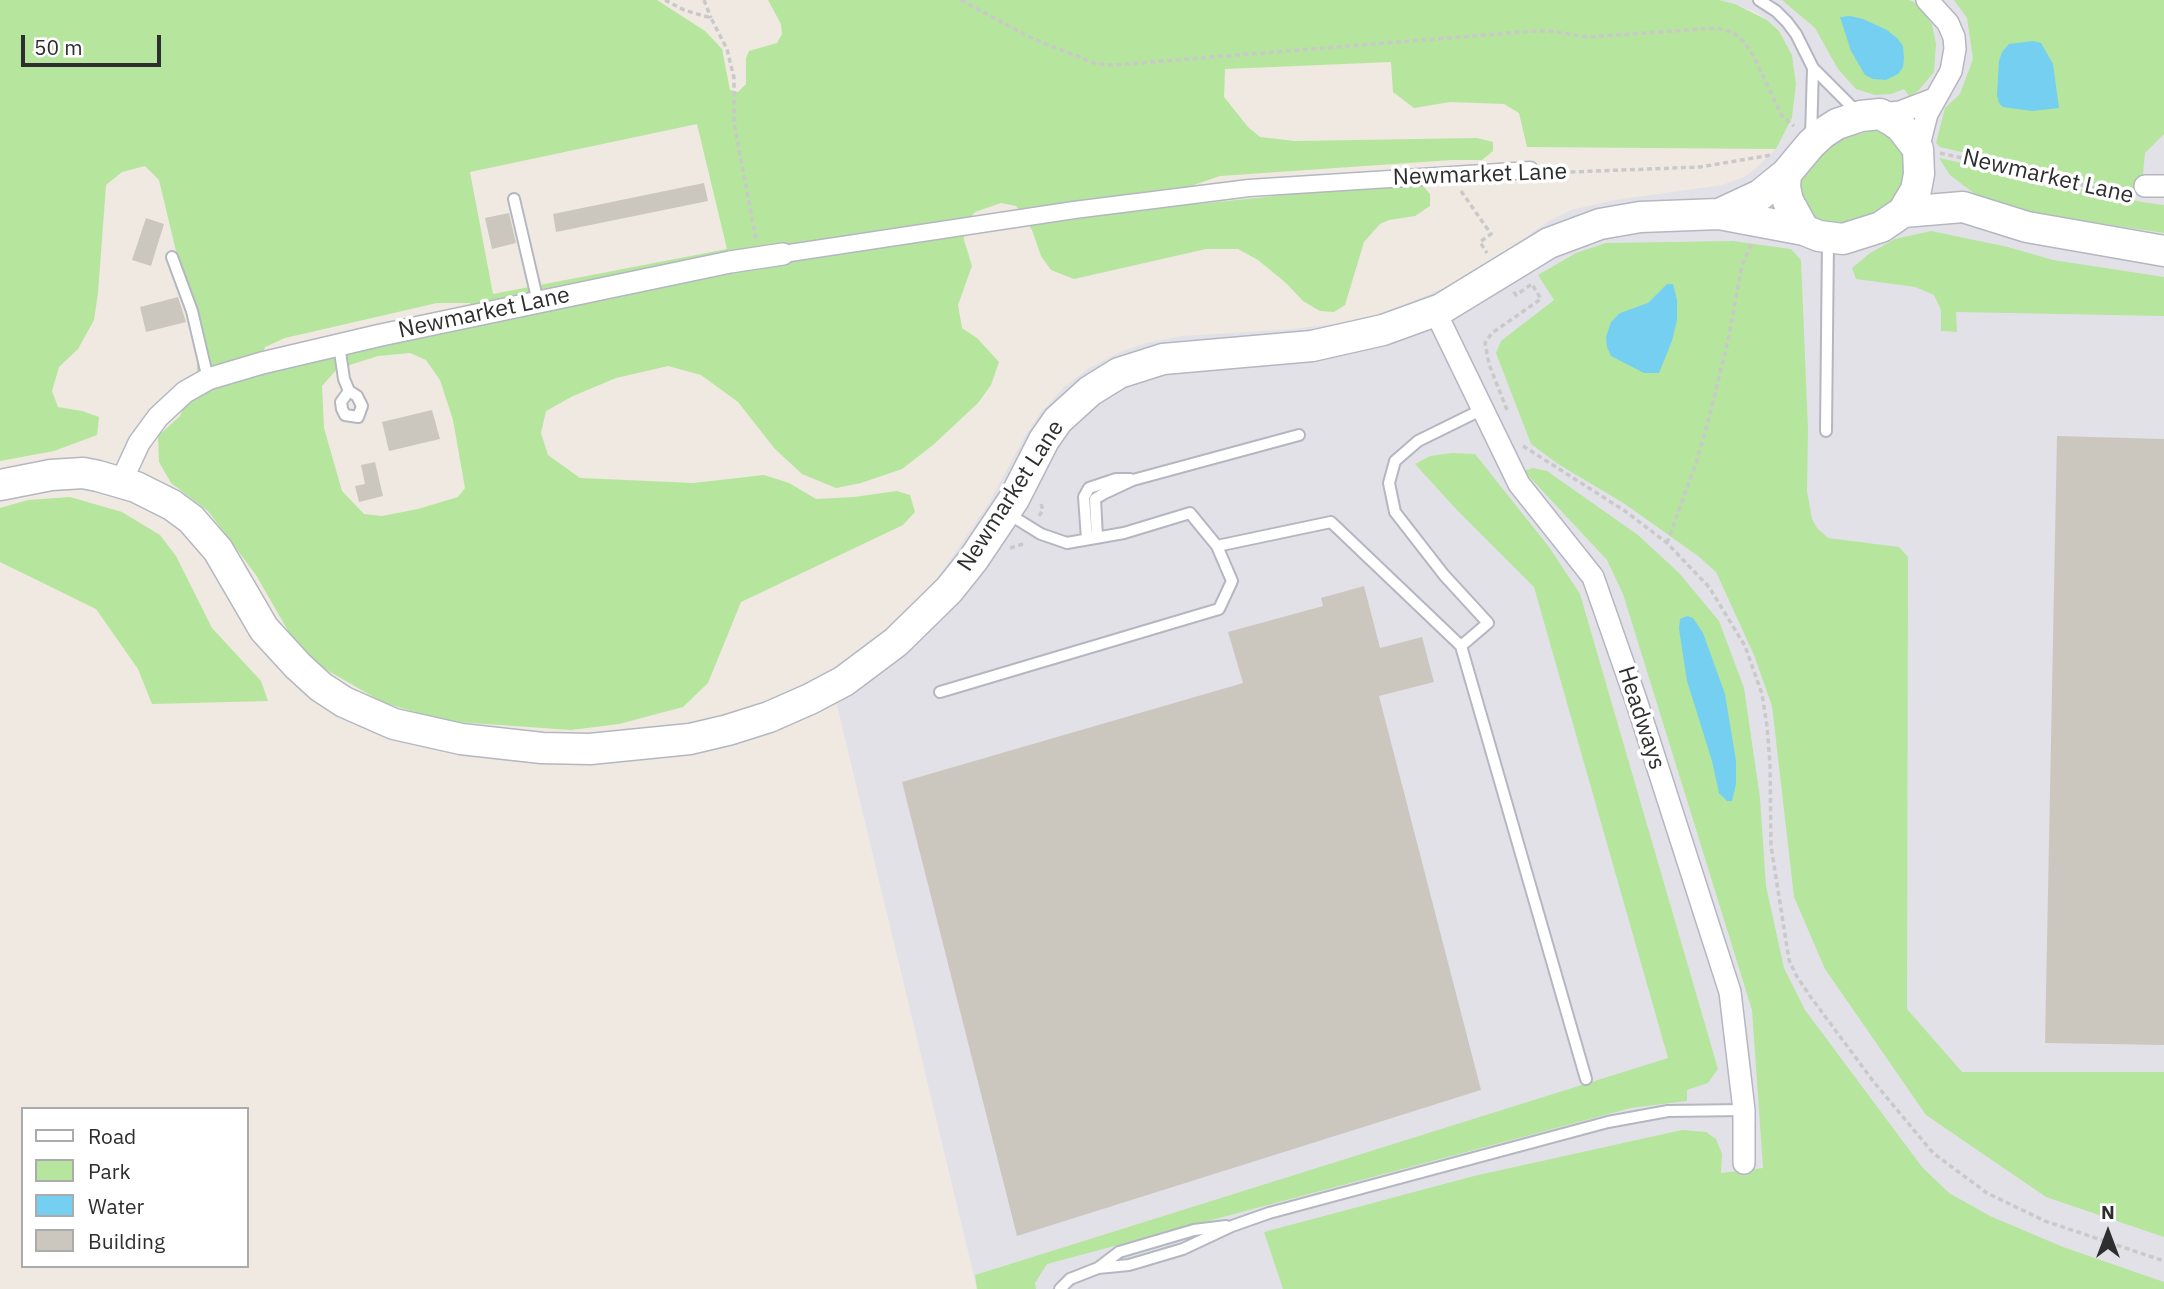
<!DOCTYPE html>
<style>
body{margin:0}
#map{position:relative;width:2164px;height:1289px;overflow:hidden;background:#efe9e1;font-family:"IBM Plex Sans",sans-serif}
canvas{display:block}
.legend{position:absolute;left:21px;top:1107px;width:228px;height:161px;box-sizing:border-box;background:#fff;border:2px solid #ababab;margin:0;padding:9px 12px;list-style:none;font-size:21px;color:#2e2e2e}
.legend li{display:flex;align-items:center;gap:14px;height:35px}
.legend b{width:35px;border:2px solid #ababab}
.north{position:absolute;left:2073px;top:1198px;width:70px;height:70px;-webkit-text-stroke:5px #fff;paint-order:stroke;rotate:0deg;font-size:19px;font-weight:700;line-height:28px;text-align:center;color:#2e2e2e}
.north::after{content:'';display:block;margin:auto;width:24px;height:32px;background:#2e2e2e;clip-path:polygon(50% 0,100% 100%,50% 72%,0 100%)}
.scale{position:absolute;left:21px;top:35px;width:140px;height:32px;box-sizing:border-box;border:4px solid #2e2e2e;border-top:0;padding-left:9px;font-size:21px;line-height:24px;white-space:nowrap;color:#2e2e2e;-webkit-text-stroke:5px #fff;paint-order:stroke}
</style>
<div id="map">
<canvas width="2164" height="1289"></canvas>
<ul class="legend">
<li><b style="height:9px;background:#fff"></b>Road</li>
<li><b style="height:19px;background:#b6e59e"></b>Park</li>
<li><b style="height:19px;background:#75cff0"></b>Water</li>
<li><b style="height:19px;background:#cbc7bf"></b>Building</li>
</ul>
<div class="north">N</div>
<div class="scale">50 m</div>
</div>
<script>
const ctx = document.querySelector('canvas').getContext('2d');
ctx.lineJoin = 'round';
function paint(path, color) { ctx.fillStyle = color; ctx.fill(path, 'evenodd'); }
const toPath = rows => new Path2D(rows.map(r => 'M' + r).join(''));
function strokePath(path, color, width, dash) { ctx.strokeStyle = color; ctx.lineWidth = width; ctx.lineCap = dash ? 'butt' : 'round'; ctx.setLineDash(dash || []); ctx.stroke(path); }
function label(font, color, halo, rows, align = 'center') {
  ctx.font = font + ' "IBM Plex Sans",sans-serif'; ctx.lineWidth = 7; ctx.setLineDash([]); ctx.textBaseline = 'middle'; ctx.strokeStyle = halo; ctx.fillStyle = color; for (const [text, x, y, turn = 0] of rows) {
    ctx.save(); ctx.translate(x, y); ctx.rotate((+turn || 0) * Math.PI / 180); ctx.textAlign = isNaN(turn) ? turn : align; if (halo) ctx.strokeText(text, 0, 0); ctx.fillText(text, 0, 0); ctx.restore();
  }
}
const industrial = toPath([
 [1719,0,2164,0,2164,1289,977,1289,829,672,892,625,937,579,989,503,1025,436,1041,412,1064,387,1089,368,1120,352,1146,343,1183,336,1293,329,1356,321,1391,311,1468,277,1549,221,1571,210,1615,200,1722,185,1744,177,1755,169,1776,149,1792,119,1796,84,1792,55,1779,31,1767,20,1754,11]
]);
const green = toPath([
 [0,0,657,0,705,31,722,49,730,90,738,92,746,84,746,58,749,51,777,43,782,34,781,24,768,0,1719,0,1735,4,1767,20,1779,31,1792,55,1796,84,1792,118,1776,149,1527,147,1519,113,1504,104,1450,102,1414,108,1393,92,1391,62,1225,69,1224,97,1248,127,1260,137,1295,141,1477,138,1493,142,1493,151,1482,160,1452,160,1220,176,1194,185,1192,197,1198,204,1284,195,1400,177,1416,178,1430,194,1430,206,1415,216,1389,220,1380,224,1364,242,1345,305,1334,312,1320,311,1303,301,1286,283,1258,260,1238,249,1206,249,1074,279,1051,270,1041,256,1032,230,1016,206,1001,203,975,212,963,225,964,240,972,266,958,305,962,328,977,338,999,362,991,385,978,403,933,445,902,469,861,483,836,488,802,474,775,449,738,402,701,375,668,366,616,378,573,396,546,411,541,433,548,455,580,478,693,483,764,475,789,483,816,499,854,497,897,491,910,495,915,512,903,525,741,602,708,683,683,707,619,724,571,730,443,721,382,702,320,666,295,643,256,575,208,511,171,483,159,462,158,436,180,416,197,374,197,339,159,180,145,166,122,172,106,185,98,293,94,320,78,349,59,367,52,391,58,407,82,411,99,417,97,435,54,451,0,461],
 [697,124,727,249,493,294,470,172],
 [437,303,470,303,472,315,262,358,265,347,285,338],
 [410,353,426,360,440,380,453,420,465,488,458,497,418,509,382,516,364,514,342,491,324,428,322,386,337,369,378,356],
 [1782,0,1909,0,1916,3,1932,24,1936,44,1934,72,1918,91,1909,96,1904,89,1891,94,1875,95,1856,89,1838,69,1815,28],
 [1954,0,2164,0,2164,134,2145,153,2141,194,1940,147,1936,143,1945,108,1960,94,1973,59,1967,18],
 [1878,129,1913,153,1900,194,1883,210,1859,221,1843,225,1829,224,1808,214,1801,197,1800,185,1807,167,1821,153,1841,139],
 [1939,158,2142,202,2164,205,2164,233,2018,211,1976,195,1950,175],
 [1931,231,2008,247,2053,260,2164,277,2164,316,1956,312,1957,332,1941,331,1941,310,1934,295,1915,287,1856,279,1852,268,1870,253,1895,239],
 [1733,241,1791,249,1801,260,1808,430,1807,491,1812,519,1817,528,1828,538,1899,547,1908,557,1907,1009,1962,1072,2164,1072,2164,1237,2046,1197,1926,1115,1825,969,1794,897,1772,706,1754,655,1716,572,1698,556,1625,504,1558,464,1531,444,1496,353,1501,341,1554,300,1538,275,1576,253,1606,243],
 [1452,453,1475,454,1549,547,1580,594,1718,1069,1708,1083,1687,1090,1687,1101,1631,1108,1047,1264,1035,1283,1036,1289,977,1289,975,1275,1668,1058,1534,587,1457,510,1415,464,1430,456],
 [1533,468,1547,471,1638,535,1679,573,1719,621,1744,688,1760,798,1766,886,1784,968,1805,1010,1922,1167,1949,1193,1990,1216,2063,1247,2164,1282,2164,1289,1283,1289,1264,1232,1474,1176,1682,1130,1706,1132,1716,1139,1722,1154,1721,1173,1763,1168,1752,1010,1623,594,1607,560,1524,471],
 [70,497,122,512,160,535,176,556,212,628,261,681,268,701,152,704,138,669,96,609,0,562,0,508,28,500]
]);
const water = toPath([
 [1850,16,1863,19,1887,30,1898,39,1903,46,1904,58,1903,67,1898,74,1886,80,1873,79,1865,75,1851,51,1840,17],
 [2033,41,2041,43,2053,64,2059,108,2032,111,2003,107,1999,103,1997,95,1999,61,2002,52,2009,44],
 [1667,284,1673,284,1677,300,1677,320,1672,341,1659,373,1644,373,1611,356,1607,347,1606,337,1611,322,1620,313,1648,303],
 [1687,616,1693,618,1703,633,1725,694,1736,761,1736,784,1732,801,1727,801,1719,793,1712,761,1687,681,1679,629,1680,619]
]);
const building = toPath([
 [704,183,708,201,556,232,553,214],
 [509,213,516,243,492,249,485,218],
 [146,218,164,224,151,266,132,260],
 [178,297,186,322,146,332,140,307],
 [432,410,440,439,389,451,382,422],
 [2057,436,2164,439,2164,1045,2045,1043],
 [375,462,383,496,359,502,355,486,365,484,361,465],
 [1364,586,1380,648,1422,637,1434,682,1379,696,1481,1090,1017,1236,902,782,1243,683,1228,632,1323,606,1321,598]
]);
const path = toPath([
 [665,0,684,10,711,18,727,49,734,78,734,123,756,239],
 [704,0,711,18],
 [961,0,1033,39,1097,64,1114,65,1534,31,1550,31,1587,37,1717,28,1734,33,1744,42,1752,53,1782,116,1794,126],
 [1940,153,2127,195],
 [1545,173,1700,167,1771,155],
 [1461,191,1491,234,1480,242,1487,253],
 [1507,410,1489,364,1485,343,1492,333,1541,299,1532,284,1516,295,1513,291],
 [1523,446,1625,511,1667,543,1709,587,1745,646,1762,694,1767,726,1770,764,1771,846,1789,960,1796,975,1810,996,1873,1081,1933,1153,1987,1193,2045,1221,2164,1261],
 [1039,516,1043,510,1040,501],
 [1667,543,1696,463,1708,422,1728,340,1742,265,1752,243],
 [1010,548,1023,544,1024,541]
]);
const service = toPath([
 [1759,0,1776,11,1787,22,1796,34,1813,68,1859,114],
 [1811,137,1813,68],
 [514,199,538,302],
 [172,257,192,311,208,379],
 [339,345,344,379,349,391,357,396,362,406,358,417,345,415,342,409,341,402,349,391],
 [1826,431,1828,240],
 [1007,513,1041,534,1067,543,1124,533,1190,513,1217,546,1331,522,1461,646,1488,623,1444,575,1395,512,1389,483,1395,461,1418,441,1483,409],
 [1097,537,1095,499,1103,494,1133,480,1299,435],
 [1087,539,1084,497,1089,488,1116,479,1130,479],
 [1461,646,1586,1079],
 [940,692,1219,609,1232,581,1217,546],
 [1098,1268,1129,1265,1183,1249,1232,1226,1269,1213,1608,1122,1668,1111,1744,1110],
 [1060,1289,1070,1279,1098,1268,1119,1252,1194,1230,1226,1226]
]);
const pedestrian = toPath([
 [783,254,1074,210,1249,188,1530,170]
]);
const minor = toPath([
 [1880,114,1900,112,1934,99],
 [1918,149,1927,114,1951,71,1955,49,1954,37,1948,23,1927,0],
 [2145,186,2164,186],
 [1435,311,1519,484,1593,577,1636,700,1730,992,1744,1110,1744,1163],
 [121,482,139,443,158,417,185,392,208,379,262,363,381,335,730,262,783,254]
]);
const secondary = toPath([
 [1903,212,1963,207,2027,227,2164,251],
 [1719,214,1760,195,1786,174,1811,144,1823,133,1837,124,1861,116,1880,114,1891,120,1901,127,1918,149,1919,174,1916,190,1903,212,1881,227,1843,239,1819,236,1804,230,1788,201,1785,187,1786,174],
 [0,485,51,475,83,473,98,476,136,487,172,505,191,519,218,550,264,629,298,666,321,687,344,702,394,724,461,739,542,748,590,749,690,739,728,730,769,717,810,699,844,681,896,642,949,590,973,560,1014,499,1044,440,1058,420,1090,391,1119,373,1163,359,1312,346,1383,330,1441,309,1549,243,1600,224,1640,217,1719,214,1804,230]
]);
const streetNames = [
 ["Newmarket Lane",1480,175,-2],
 ["Newmarket Lane",2048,177,13],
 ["Newmarket Lane",484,313,-12],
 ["Newmarket Lane",1011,496,-57],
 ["Headways",1641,718,72]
];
paint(industrial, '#e3e1e8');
paint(green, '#b6e59e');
paint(water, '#75cff0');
paint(building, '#cbc7bf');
strokePath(service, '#b4b7c1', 14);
strokePath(pedestrian, '#b4b7c1', 19);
strokePath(minor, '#b4b7c1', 24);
strokePath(secondary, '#b4b7c1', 33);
strokePath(path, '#c9c9c9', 3.5, [5, 3.5]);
strokePath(service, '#fff', 10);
strokePath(pedestrian, '#fff', 16);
strokePath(minor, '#fff', 21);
strokePath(secondary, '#fff', 30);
label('23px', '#2e2e2e', '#fff', streetNames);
</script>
